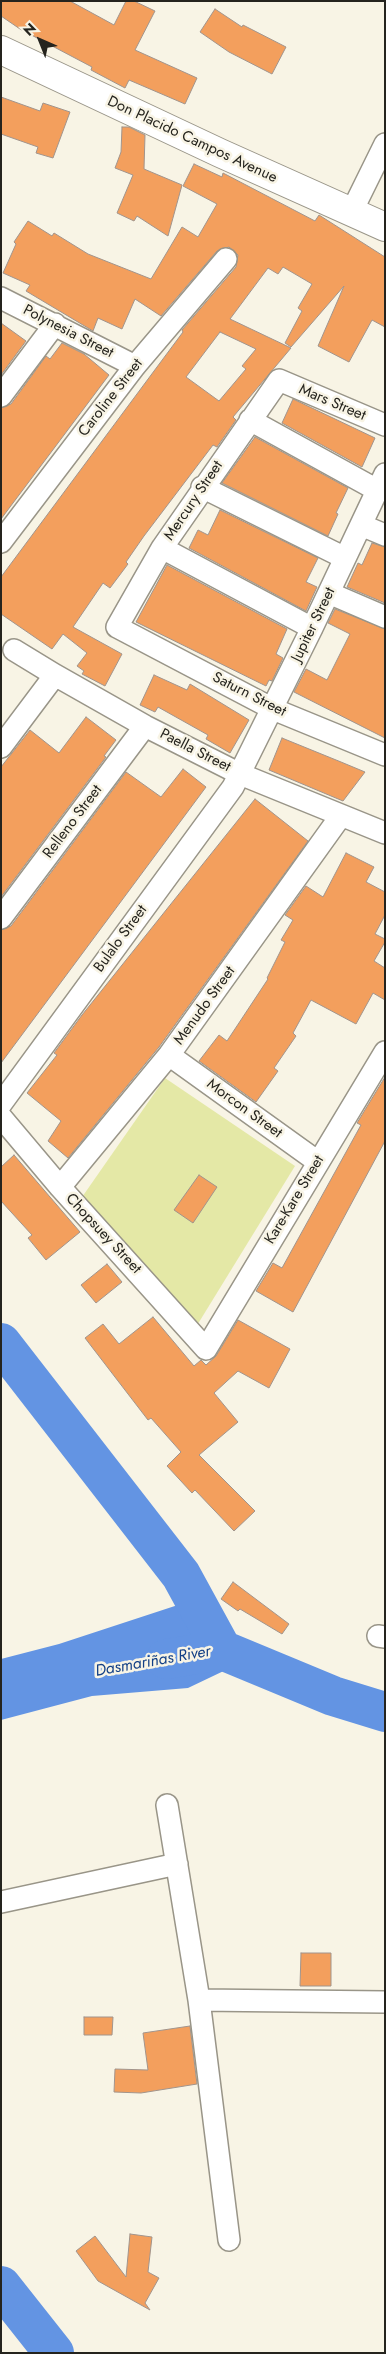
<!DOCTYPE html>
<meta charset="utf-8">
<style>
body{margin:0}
#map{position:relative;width:386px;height:2354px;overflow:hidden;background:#f8f4e5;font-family:Jost,sans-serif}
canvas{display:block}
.frame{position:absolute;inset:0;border:2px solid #25241e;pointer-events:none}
.north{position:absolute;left:15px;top:15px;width:50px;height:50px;-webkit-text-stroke:4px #f8f4e5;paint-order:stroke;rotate:316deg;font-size:14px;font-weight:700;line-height:20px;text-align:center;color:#25241e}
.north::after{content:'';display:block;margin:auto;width:18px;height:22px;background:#25241e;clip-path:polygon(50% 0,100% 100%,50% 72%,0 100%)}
</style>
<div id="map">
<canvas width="386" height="2354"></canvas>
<div class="frame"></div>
<div class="north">N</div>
</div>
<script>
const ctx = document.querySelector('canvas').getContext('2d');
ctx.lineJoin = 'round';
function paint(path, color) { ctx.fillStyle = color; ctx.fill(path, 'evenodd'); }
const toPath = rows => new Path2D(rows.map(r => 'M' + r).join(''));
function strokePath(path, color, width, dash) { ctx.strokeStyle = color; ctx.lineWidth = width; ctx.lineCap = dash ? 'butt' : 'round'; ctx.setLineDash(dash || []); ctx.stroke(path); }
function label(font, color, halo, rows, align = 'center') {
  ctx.font = font + ' Jost,sans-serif'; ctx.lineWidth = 5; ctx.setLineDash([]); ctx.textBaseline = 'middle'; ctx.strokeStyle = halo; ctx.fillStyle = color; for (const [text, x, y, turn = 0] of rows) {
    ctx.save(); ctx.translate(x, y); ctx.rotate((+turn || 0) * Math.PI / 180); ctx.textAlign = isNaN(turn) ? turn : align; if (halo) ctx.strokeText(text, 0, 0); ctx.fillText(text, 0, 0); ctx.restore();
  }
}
const green = toPath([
 [165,1078,295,1166,196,1327,80,1200]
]);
const water = toPath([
 [184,1603,232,1667,188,1688,92,1696,1,1720,1,1659,59,1644]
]);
const river = toPath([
 [1,1343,181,1575,222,1650],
 [166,1659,222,1650,333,1696,385,1712],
 [1,2286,54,2353]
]);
const building = toPath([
 [1,1,70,1,114,25,126,1,134,1,155,11,135,50,197,78,185,104,129,80,125,88,91,70,92,67,20,29,1,16,1,1],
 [215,9,242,27,243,25,286,47,272,74,229,52,200,32,215,9],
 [1,97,40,111,43,103,70,112,53,158,36,153,38,147,1,134,1,97],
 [122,127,129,127,145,135,144,169,182,185,168,236,137,216,134,221,117,213,133,175,115,168,121,152,122,127],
 [194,164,222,177,223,173,315,221,319,215,385,257,385,327,372,320,349,362,318,346,344,286,291,347,285,343,302,311,298,308,312,284,283,267,278,274,268,268,230,319,291,348,233,417,236,420,217,447,213,445,144,536,126,562,128,564,110,588,103,583,73,627,122,654,105,686,82,674,84,671,77,666,87,653,63,634,52,649,1,614,1,577,183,332,182,330,236,267,238,255,229,247,217,251,161,316,135,299,122,329,98,318,93,331,26,291,30,285,3,273,16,244,14,242,28,221,52,236,54,233,88,254,151,279,182,227,198,237,217,204,183,186,194,164],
 [220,332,256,349,242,366,246,369,219,401,186,377,220,332],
 [1,323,26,341,1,375,1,323],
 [62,343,84,354,109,375,1,519,1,408,11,404,46,356,50,359,62,343],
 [293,399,375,438,362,467,282,423,293,399],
 [255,437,348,488,336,513,338,514,328,536,222,483,255,437],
 [220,510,318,558,306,582,317,587,306,611,189,548,198,530,208,535,220,510],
 [372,543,385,547,385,603,347,587,358,563,362,565,372,543],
 [167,565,287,629,276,654,283,658,272,681,269,680,266,686,136,622,167,565],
 [335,609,385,629,385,738,294,692,306,669,327,680,350,634,328,623,335,609],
 [154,675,187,690,190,684,249,720,230,753,206,739,208,735,158,707,155,712,140,705,154,675],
 [86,717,116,740,104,756,106,757,1,897,1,767,30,730,59,753,86,717],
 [282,738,341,762,365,772,343,801,269,770,282,738],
 [183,769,206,787,1,1063,1,930,11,926,126,772,161,797,183,769],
 [255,799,308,841,159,1047,68,1158,48,1141,61,1121,27,1093,57,1055,54,1053,82,1015,255,799],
 [346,853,374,867,366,882,385,892,385,915,375,934,385,939,385,942,374,961,385,968,385,1000,373,993,356,1024,311,1000,293,1033,296,1036,274,1068,278,1071,256,1102,199,1061,219,1035,227,1041,268,979,267,978,285,942,281,940,293,920,285,915,306,886,323,897,346,853],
 [385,1077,385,1141,293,1312,256,1291,273,1263,282,1268,361,1125,357,1123,385,1077],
 [14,1155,80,1232,46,1260,28,1238,32,1235,1,1201,1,1167,14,1155],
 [199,1175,217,1187,193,1223,174,1210,199,1175],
 [107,1264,122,1282,96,1303,81,1285,107,1264],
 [153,1317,194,1366,201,1360,206,1365,216,1356,238,1320,290,1349,269,1388,238,1371,214,1393,238,1422,199,1455,255,1511,234,1531,195,1490,192,1493,167,1466,181,1452,151,1418,148,1420,85,1338,103,1324,119,1344,153,1317],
 [233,1582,289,1624,282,1634,240,1609,238,1611,221,1599,233,1582],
 [301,1953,331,1953,331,1986,300,1986,301,1953],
 [84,2017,113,2017,112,2035,84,2035,84,2017],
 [190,2026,197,2084,141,2093,114,2092,115,2069,148,2070,143,2033,190,2026],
 [130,2234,152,2237,148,2272,159,2278,145,2303,150,2310,98,2281,76,2251,95,2236,126,2277,130,2234]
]);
const minor = toPath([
 [351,213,385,144],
 [1,298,135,366],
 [1,396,55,324],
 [250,420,377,490],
 [385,425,279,380,162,548,117,627,273,709,385,755],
 [202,487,345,558],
 [361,525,385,535],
 [1,542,135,366,226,259],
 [162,548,312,628],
 [329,593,385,617],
 [14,650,55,675,145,726,240,774,385,833],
 [1,747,55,675],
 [1,918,145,726],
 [169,1055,318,1162],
 [1,1104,233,787,312,628,385,474],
 [1,1117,60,1187,206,1349,385,1052],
 [60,1187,169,1055,340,817],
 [378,1636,385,1637],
 [167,1805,199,2000,229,2240],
 [1,1902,177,1864],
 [199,2000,385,2002]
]);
const secondary = toPath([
 [1,50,220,153,385,227]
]);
const streetNames = [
 ["Don Placido Campos Avenue",192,140,25],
 ["Polynesia Street",68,332,27],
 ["Caroline Street",111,398,-52],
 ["Mars Street",332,403,23],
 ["Mercury Street",194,501,-56],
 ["Jupiter Street",314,625,-64],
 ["Saturn Street",249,695,27],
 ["Paella Street",195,751,27],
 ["Relleno Street",73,822,-53],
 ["Bulalo Street",121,939,-54],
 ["Menudo Street",205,1006,-54],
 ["Morcon Street",244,1109,36],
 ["Kare-Kare Street",295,1200,-59],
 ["Chopsuey Street",103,1234,47]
];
const waterNames = [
 ["Dasmariñas River",153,1662,-10]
];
paint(green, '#e4e8a6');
paint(water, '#6394e3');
strokePath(river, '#6394e3', 40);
paint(building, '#f39f5d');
strokePath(building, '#a1948c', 1);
strokePath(minor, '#999588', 24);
strokePath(secondary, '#999588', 30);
strokePath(minor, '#fff', 21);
strokePath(secondary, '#fff', 28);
label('15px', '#25241e', '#f8f4e5', streetNames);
label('italic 16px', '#134086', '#f8f4e5', waterNames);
</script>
